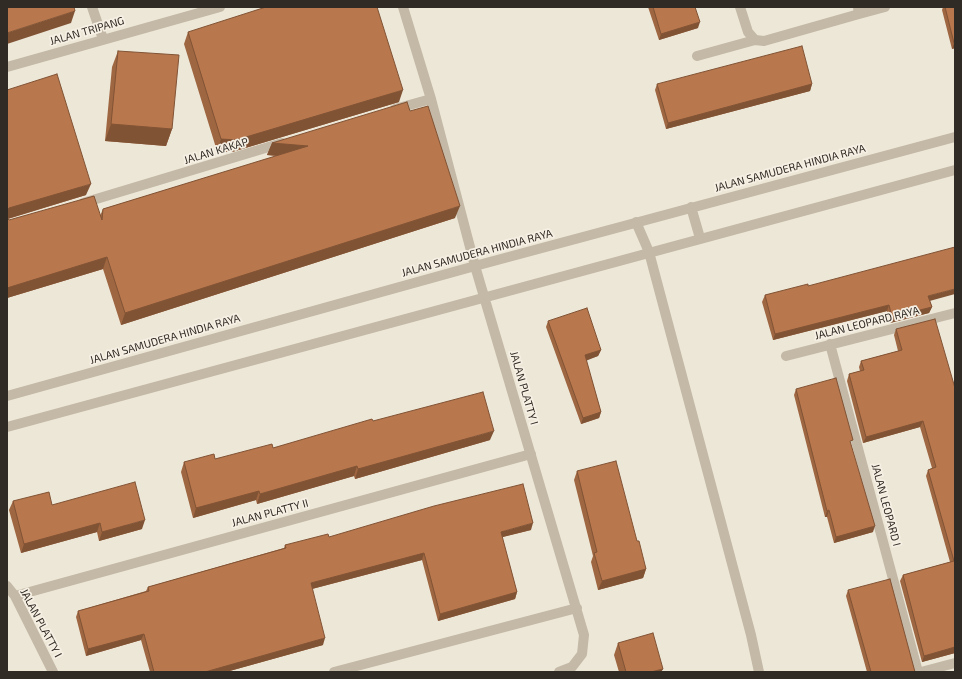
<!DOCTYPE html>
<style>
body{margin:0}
#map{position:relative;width:962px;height:679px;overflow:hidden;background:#ede7d8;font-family:"Exo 2",sans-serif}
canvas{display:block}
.frame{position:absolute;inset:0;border:8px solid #312b26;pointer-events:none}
</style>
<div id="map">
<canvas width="962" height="679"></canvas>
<div class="frame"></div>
</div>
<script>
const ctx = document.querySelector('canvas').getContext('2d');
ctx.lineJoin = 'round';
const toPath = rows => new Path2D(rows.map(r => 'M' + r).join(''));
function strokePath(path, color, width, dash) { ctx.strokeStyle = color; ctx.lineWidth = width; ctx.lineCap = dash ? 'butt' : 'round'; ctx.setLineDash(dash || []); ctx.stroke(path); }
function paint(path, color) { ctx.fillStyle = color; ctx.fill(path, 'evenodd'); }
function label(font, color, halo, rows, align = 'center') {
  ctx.font = font + ' "Exo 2",sans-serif'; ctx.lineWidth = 3.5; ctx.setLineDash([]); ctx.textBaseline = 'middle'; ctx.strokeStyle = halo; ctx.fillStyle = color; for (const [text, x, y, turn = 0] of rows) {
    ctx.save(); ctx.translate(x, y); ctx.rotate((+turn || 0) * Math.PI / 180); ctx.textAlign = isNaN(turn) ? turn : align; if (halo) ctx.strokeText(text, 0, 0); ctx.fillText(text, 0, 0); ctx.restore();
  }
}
const street = toPath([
 [92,7,103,39],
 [403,7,431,99,475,266,584,635,582,654,572,667,559,672],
 [740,7,748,32,755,40,764,41,859,14,858,7],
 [859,14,885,7],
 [697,56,755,40],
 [7,67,220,7],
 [395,109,431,99],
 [83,203,282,143],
 [691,207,700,238],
 [636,222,649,252,751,635,759,672],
 [830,344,918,672],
 [786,356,955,313],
 [7,396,475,266,955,137],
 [7,427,955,170],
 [7,586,15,596,53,672],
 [15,596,531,454],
 [334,672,577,608],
 [921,672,955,663]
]);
const wall = toPath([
 [648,7,695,7,698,28,659,40],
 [943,7,955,7,955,48,952,49,942,10],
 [188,32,399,102,232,152,217,151,184,44],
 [118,51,172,129,166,146,105,141,112,67],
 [657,84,812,84,810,91,666,129,655,90],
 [7,90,86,195,8,219,9,220,100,216,103,209,277,156,267,155,272,143,410,111,455,218,121,325,103,269,7,298],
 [808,286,930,301,932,307,929,313,890,323,887,311,773,340,762,302,765,295],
 [548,321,601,350,598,356,586,360,601,412,599,418,581,424,546,327],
 [896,329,955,388,955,653,922,662,900,581,903,575,950,562,926,476,928,470,932,468,920,427,863,443,847,381,849,374,860,371,859,367,861,361,898,351,894,335],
 [796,389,851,445,873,532,834,543,827,517,825,517,794,395],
 [373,421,490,440,355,479,354,476,257,504,256,500,193,518,181,472,184,462,215,459,273,448],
 [577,471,637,541,646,569,643,578,598,590,591,562,593,556,574,480],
 [13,501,52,505,142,529,99,541,97,532,21,553,9,510],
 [531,530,502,537,517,592,515,599,438,621,422,560,312,589,323,645,226,672,150,672,141,640,86,656,76,617,78,611,146,591,148,587,284,548,285,545,329,537],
 [848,590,915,672,867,672,846,596],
 [618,643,663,669,661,672,619,672,614,655]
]);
const shadedWall = toPath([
 [75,11,71,23,7,44,7,33],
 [700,22,698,28,659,40,661,34],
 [954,43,955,43,955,48,952,49],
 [812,84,810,91,666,129,668,123],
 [403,90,399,102,232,152,217,151,221,139],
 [111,124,172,129,166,146,105,141],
 [272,143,308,146,304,158,267,155],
 [91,184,86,195,7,219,7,211,9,208],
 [460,206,455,218,121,325,125,313],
 [107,257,103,269,7,298,7,288],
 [955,289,955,294,926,302,928,296],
 [889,305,887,311,773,340,775,334],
 [932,307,929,313,890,323,892,317],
 [601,350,598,356,583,362,585,355],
 [601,412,599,418,581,424,583,418],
 [923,421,920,427,863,443,866,437],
 [494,431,490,440,355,479,358,469],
 [357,466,354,476,257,504,260,494],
 [259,491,256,500,193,518,196,508],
 [829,510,827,517,825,517,827,511],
 [145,520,142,529,99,541,102,532],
 [100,523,97,532,21,553,24,544],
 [533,523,531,530,499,538,501,532],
 [875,526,873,532,834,543,836,537],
 [424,553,422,560,308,590,311,583],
 [646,569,643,578,598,590,602,581],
 [517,592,515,599,438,621,440,614],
 [144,634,141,640,86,656,88,649],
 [325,638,323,645,226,672,205,672],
 [955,647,955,653,922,662,924,656],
 [663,669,661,672,651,672]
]);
const building = toPath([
 [7,7,74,7,75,11,7,33,7,7],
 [266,7,377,7,403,90,236,140,221,139,188,32,266,7],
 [653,7,695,7,700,22,661,34,653,7],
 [945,7,955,7,955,43,954,43,945,7],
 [802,46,812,84,668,123,657,84,802,46],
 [118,51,179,55,172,129,111,124,118,51],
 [57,74,91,184,9,208,7,211,7,90,57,74],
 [407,102,410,111,428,106,460,206,125,313,107,257,7,288,7,218,9,220,94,196,102,220,103,209,308,146,272,143,407,102],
 [955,247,955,289,928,296,932,307,892,317,889,305,775,334,765,295,808,284,808,286,955,247],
 [587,308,601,350,585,355,601,412,583,418,548,321,587,308],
 [935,319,955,388,955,647,924,656,903,575,954,561,928,470,936,467,923,421,866,437,849,374,864,370,861,361,902,350,896,329,935,319],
 [836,378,853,440,850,441,875,526,836,537,829,510,827,511,796,389,836,378],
 [483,392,494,431,358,469,357,466,260,494,259,491,196,508,184,462,214,454,215,459,272,444,273,448,372,419,373,421,483,392],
 [616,461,637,541,639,541,646,569,602,581,594,553,597,552,577,471,616,461],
 [135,482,145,520,102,532,100,523,24,544,13,501,49,492,52,505,135,482],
 [523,484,533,523,501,532,517,592,440,614,424,553,311,583,325,638,205,672,154,672,144,634,88,649,78,611,149,591,148,587,286,548,285,545,328,534,329,537,434,506,523,484],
 [890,579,915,672,871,672,848,590,890,579],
 [653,633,663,669,651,672,626,672,618,643,653,633]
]);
const streetNames = [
 ["JALAN TRIPANG",87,31,-16],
 ["JALAN KAKAP",216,151,-17],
 ["JALAN SAMUDERA HINDIA RAYA",790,168,-15],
 ["JALAN SAMUDERA HINDIA RAYA",477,253,-15],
 ["JALAN LEOPARD RAYA",867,323,-14],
 ["JALAN SAMUDERA HINDIA RAYA",165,339,-16],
 ["JALAN PLATTY I",524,388,74],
 ["JALAN LEOPARD I",886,505,75],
 ["JALAN PLATTY II",270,513,-15],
 ["JALAN PLATTY I",41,623,62]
];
strokePath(street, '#c4b8a6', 10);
paint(wall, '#9e6641');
paint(shadedWall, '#815335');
paint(building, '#b8774c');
strokePath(building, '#815335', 1);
label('11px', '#312b26', '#f6f0e4', streetNames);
</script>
